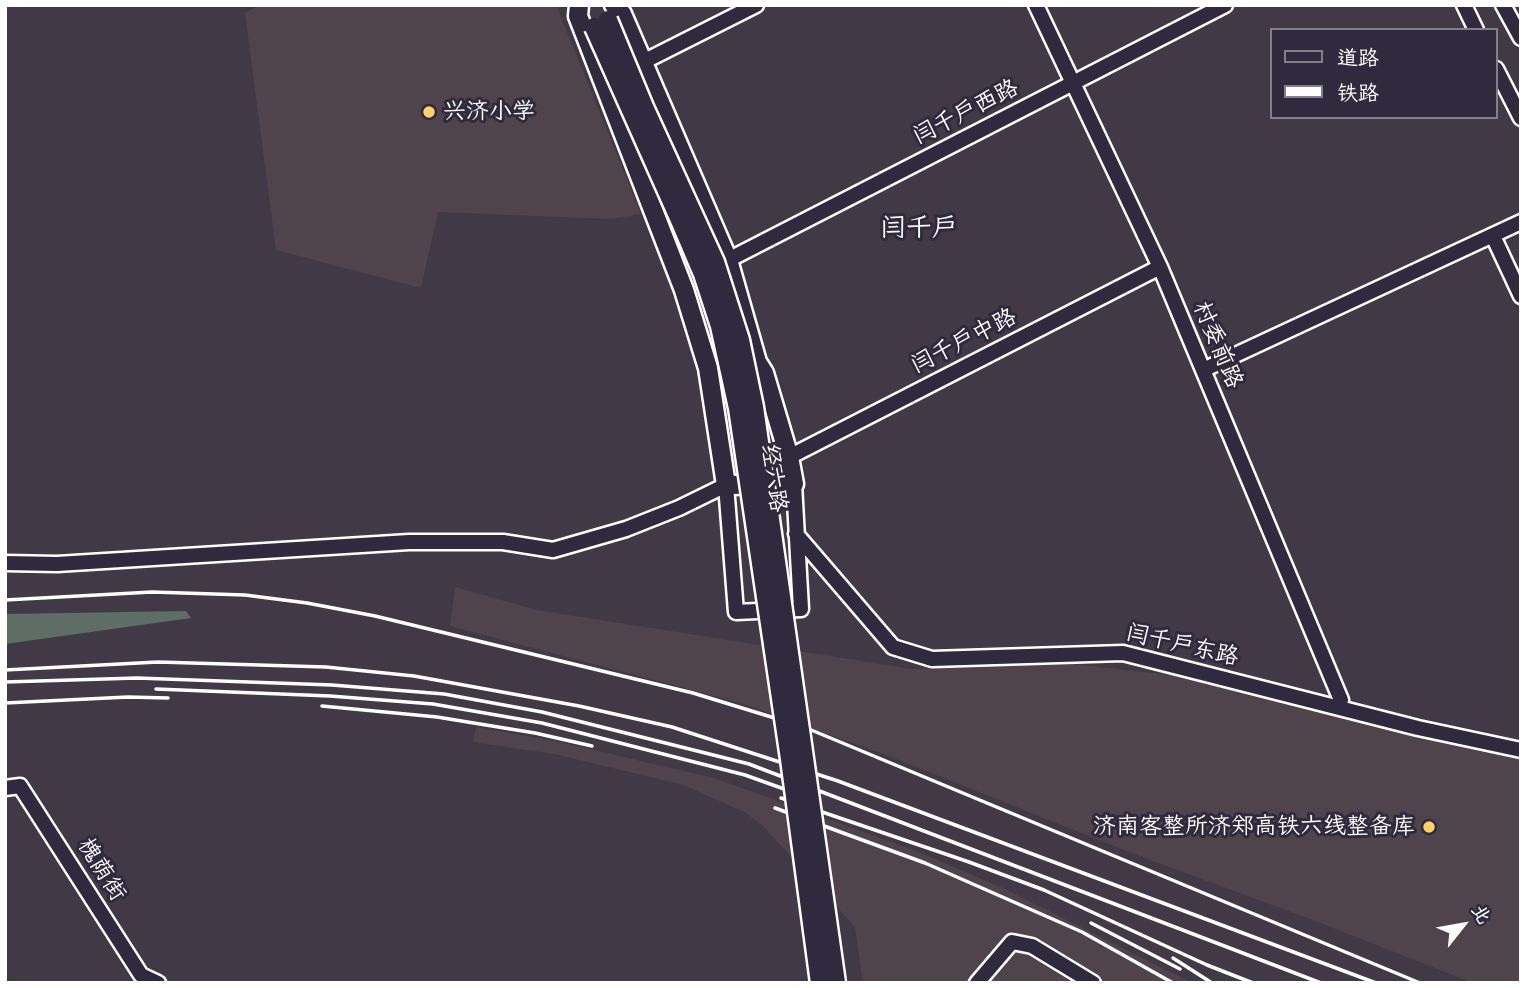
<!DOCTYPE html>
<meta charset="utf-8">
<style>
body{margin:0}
#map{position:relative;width:1526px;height:988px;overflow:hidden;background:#423946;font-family:Itim,"LXGW WenKai TC",sans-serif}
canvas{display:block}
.frame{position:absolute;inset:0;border:7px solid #fff;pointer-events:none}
.legend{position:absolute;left:1270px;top:28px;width:228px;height:91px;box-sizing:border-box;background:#2f2a3d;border:2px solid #827f8b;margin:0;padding:9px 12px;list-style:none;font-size:21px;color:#fff}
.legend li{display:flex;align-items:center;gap:14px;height:35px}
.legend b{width:35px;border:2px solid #827f8b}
.north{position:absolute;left:1428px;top:890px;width:70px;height:70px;-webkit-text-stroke:5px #2f2a3d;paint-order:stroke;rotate:59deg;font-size:19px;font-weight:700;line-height:28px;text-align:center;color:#fff}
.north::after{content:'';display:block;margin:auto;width:24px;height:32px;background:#fff;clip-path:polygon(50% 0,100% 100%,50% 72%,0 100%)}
</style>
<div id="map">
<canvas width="1526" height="988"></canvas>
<div class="frame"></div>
<ul class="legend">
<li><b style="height:9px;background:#2f2a3d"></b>道路</li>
<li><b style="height:9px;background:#fff"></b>铁路</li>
</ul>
<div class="north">北</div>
</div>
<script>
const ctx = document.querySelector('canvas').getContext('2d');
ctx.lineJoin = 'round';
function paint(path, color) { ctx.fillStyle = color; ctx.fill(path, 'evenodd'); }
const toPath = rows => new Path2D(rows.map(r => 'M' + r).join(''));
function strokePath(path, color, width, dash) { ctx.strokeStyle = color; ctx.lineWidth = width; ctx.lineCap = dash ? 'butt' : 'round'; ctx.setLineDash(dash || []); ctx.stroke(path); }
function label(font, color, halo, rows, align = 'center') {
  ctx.font = font + ' Itim,"LXGW WenKai TC",sans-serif'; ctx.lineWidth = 6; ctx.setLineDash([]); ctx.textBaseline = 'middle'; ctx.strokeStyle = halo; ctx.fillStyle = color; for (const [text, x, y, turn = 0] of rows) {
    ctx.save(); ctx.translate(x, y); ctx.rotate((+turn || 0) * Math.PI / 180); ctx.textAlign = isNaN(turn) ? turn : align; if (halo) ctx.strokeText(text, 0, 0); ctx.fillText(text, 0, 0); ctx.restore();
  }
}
const built = toPath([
 [260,5,556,5,641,214,611,219,438,212,421,288,276,250,245,13],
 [455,587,537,610,912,669,1064,663,1181,676,1375,724,1521,756,1521,983,1473,983,1318,922,1129,852,886,755,744,704,450,626],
 [476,727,555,741,714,778,919,852,1005,889,1192,983,863,983,855,927,763,826,746,813,684,785,554,754,473,742]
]);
const green = toPath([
 [186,611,191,618,5,644,5,614]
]);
const minor = toPath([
 [1036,5,1160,267,1341,700,1337,707],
 [1464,5,1476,30],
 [1503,5,1521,38],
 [643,62,756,5],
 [1496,69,1521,118],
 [1493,236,1521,296],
 [728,260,1225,5],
 [1203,370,1521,222],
 [789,457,1160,267],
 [796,534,893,647,932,659,1123,653,1418,728,1521,750],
 [5,563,57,564,409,542,503,542,553,550,626,529,679,508,726,485,736,612,801,609,794,484],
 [5,788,20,786,141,975,158,983],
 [977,983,1012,942,1032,946,1093,983]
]);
const major = toPath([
 [579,5,578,16,684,290,708,368,726,485,794,484,789,457,764,373,757,362,728,260,622,14,614,5]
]);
const rail = toPath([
 [5,600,152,592,245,595,307,603,375,616,693,693,804,727,1420,983],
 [5,670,158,662,326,667,414,676,579,706,672,727,838,781,1376,983],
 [5,682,137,678,332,685,444,694,542,712,749,764,1321,983],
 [156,689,330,696,433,704,542,723,745,775,798,794],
 [5,703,128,697,168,698],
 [322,706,437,717,535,733,592,746],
 [781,798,969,862,1044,890,1207,965,1253,983],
 [775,808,925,863,1082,932,1173,983],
 [1091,923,1180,969],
 [1173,958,1212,983]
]);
const majorBridge = toPath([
 [608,20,644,107,715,262,740,340,754,407,836,983],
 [594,27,680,220,703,274,720,326,738,408,790,759,820,983]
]);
const markers = [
 [429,112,7,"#ffd166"],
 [1429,827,7,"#ffd166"]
];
const poiNames = [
 ["兴济小学",443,112],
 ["济南客整所济郑高铁六线整备库",1415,827,"right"]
];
const streetNames = [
 ["闫千户西路",966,113,-27],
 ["闫千户中路",964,342,-27],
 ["村委前路",1217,345,67],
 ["经六路",773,478,82],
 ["闫千户东路",1182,646,13],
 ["槐荫街",101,870,58]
];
const quarterNames = [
 ["闫千户",919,229]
];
paint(built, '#4f444c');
paint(green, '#5e6e65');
strokePath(minor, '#fff', 19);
strokePath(major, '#fff', 23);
strokePath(minor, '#2f2a3d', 14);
strokePath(major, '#2f2a3d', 18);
strokePath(rail, '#fff', 3.5);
strokePath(majorBridge, '#fff', 23, []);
strokePath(majorBridge, '#2f2a3d', 18);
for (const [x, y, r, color] of markers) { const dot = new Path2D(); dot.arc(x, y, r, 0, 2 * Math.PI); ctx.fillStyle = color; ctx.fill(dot); strokePath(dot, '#2f2a3d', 2.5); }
label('23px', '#fff', '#2f2a3d', poiNames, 'left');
label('23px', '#fff', '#2f2a3d', streetNames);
label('26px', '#fff', '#2f2a3d', quarterNames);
</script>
